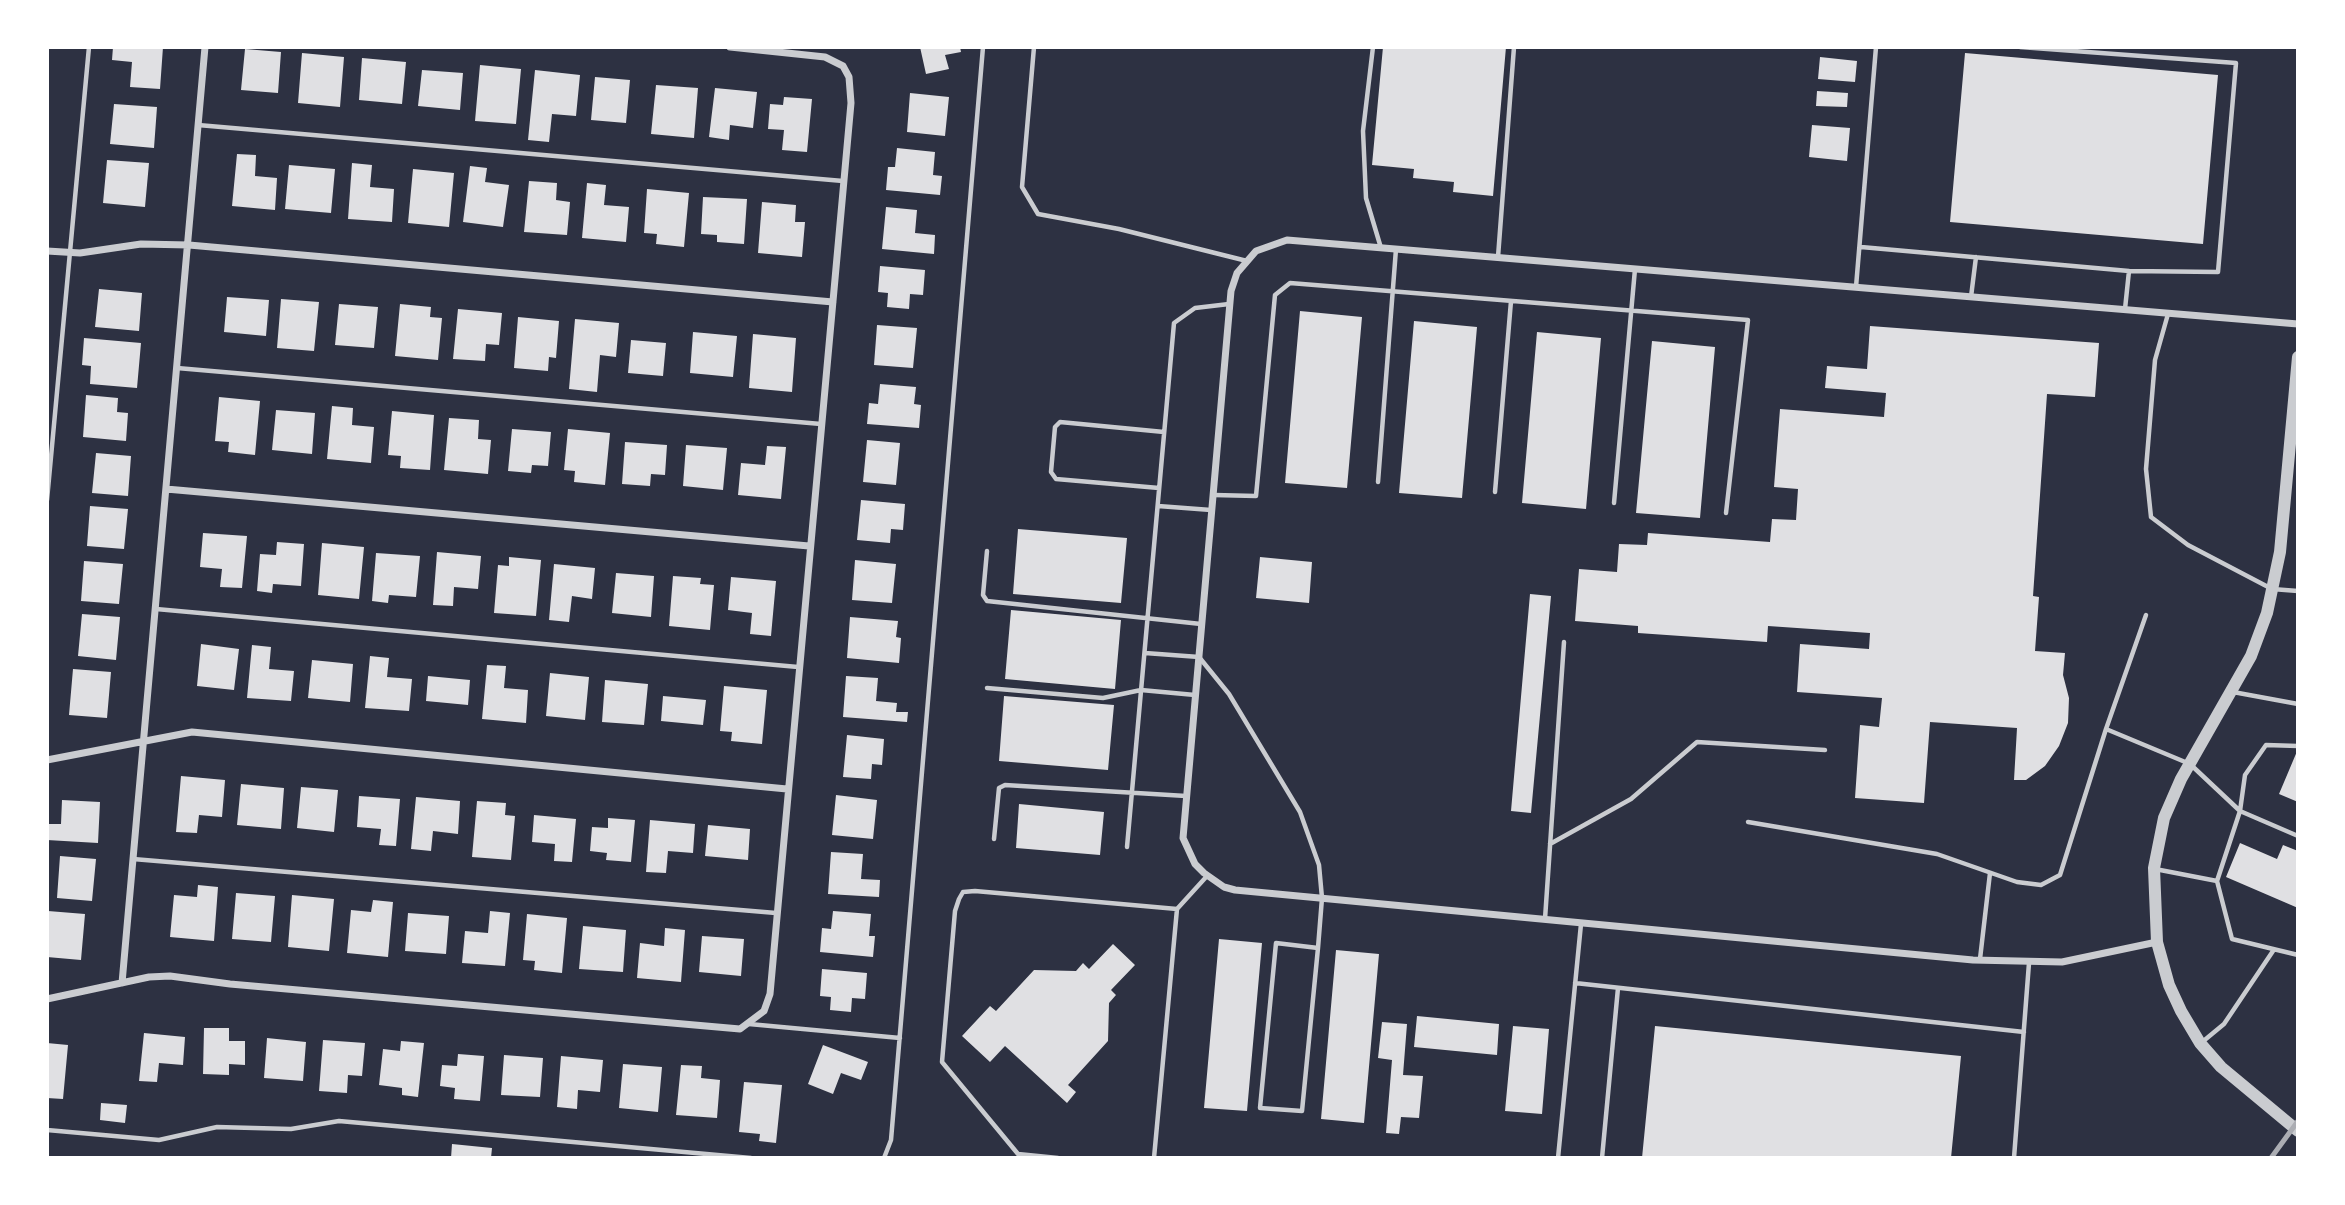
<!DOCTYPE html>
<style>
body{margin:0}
#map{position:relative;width:2345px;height:1205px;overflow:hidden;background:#2d3142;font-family:"Roboto Condensed",sans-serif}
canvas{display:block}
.frame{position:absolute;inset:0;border:49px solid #fff;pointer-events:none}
</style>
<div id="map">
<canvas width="2345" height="1205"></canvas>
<div class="frame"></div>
</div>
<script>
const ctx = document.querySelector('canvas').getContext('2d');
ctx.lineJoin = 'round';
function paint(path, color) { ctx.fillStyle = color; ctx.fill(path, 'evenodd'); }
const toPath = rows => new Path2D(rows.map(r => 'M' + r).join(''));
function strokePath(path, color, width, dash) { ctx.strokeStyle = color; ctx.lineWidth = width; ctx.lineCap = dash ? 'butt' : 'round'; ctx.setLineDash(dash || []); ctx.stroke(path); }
const building = toPath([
 [113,47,163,47,160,89,130,87,132,62,112,60],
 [920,47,960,47,961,52,945,55,949,69,926,74],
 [1383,47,1506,47,1493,196,1453,192,1454,182,1413,178,1414,169,1372,165],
 [245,49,281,52,278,93,241,90],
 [302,53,344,57,340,107,298,103],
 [1965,53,2218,75,2203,244,1950,222],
 [1820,57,1857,61,1855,82,1818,79],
 [362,58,406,62,402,104,359,100],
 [480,65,521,69,516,124,475,121],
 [422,70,463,73,460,110,418,106],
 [535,70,580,75,576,116,552,114,549,142,528,140],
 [595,77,630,80,626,123,591,120],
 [656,85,698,88,694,138,651,134],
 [715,88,757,92,753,128,730,125,729,140,709,137],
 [1817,91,1848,93,1847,107,1816,106],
 [910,93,949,97,945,136,907,132],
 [784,97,812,99,807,152,782,150,784,130,768,129,770,104,783,105],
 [114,104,157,107,154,148,110,144],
 [1812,125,1850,128,1847,161,1809,157],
 [897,148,935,152,933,175,942,176,940,195,886,190,888,167,895,167],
 [237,154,256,155,255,176,277,178,275,210,232,206],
 [107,160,149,163,145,207,103,203],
 [352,163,372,165,370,187,394,189,392,222,348,219],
 [289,165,335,169,331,213,285,209],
 [470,166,487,168,485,182,509,185,503,227,463,222],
 [413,169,454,173,449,227,408,223],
 [529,181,557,183,556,200,570,202,567,235,524,232],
 [587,183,606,185,604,205,629,207,626,242,582,238],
 [647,189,689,193,684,247,656,244,657,234,644,233],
 [703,197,747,199,744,244,717,242,717,235,701,234],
 [762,202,796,205,795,222,805,222,802,257,758,253],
 [886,207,917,210,915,233,935,235,934,254,882,249],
 [880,266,925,270,923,295,910,294,909,309,887,307,888,293,878,292],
 [99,289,142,293,139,331,95,327],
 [227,297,269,300,266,336,224,332],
 [281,299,319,302,314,351,277,348],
 [339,304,378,307,374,348,335,345],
 [400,304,431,307,430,317,442,318,438,360,395,356],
 [458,309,502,313,499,345,486,344,485,361,453,359],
 [1300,311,1362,317,1347,488,1285,483],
 [518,317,559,321,556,358,549,357,548,371,514,368],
 [575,319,619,323,616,357,600,355,597,392,569,389],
 [1414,321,1477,327,1462,498,1399,493],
 [877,325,917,328,913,368,874,365],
 [1870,326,2099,343,2095,397,2047,394,2033,596,2039,597,2035,651,2065,653,2063,675,2069,698,2068,723,2059,746,2045,766,2026,780,2014,780,2017,728,1930,722,1924,803,1855,798,1860,725,1879,727,1882,698,1797,692,1800,644,1869,649,1870,633,1768,626,1767,642,1638,633,1638,626,1575,621,1579,569,1617,572,1619,544,1647,545,1648,533,1770,542,1772,519,1796,520,1798,489,1774,487,1780,409,1884,417,1886,393,1825,388,1827,366,1867,369],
 [693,332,737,336,733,377,690,373],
 [1537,332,1601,338,1586,509,1522,503],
 [753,334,796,338,792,392,749,388],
 [84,338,141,343,137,388,90,384,91,366,82,365],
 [631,340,666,343,663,376,628,373],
 [1652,341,1715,347,1700,518,1636,513],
 [880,384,916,387,914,404,921,405,919,428,867,424,869,403,878,404],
 [86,395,118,398,117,412,128,413,126,441,83,437],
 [219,397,260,401,255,455,228,452,229,442,215,441],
 [332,406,353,408,352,425,374,427,371,463,327,459],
 [276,410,315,413,312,454,272,450],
 [392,411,434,415,430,470,400,468,401,456,388,455],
 [449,418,479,420,478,439,491,440,488,474,444,470],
 [512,429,551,432,548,466,532,465,531,473,508,471],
 [568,429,610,433,605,485,574,482,575,471,564,470],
 [867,440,900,443,896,485,863,482],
 [625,442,667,445,665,475,651,474,650,486,622,484],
 [686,445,727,448,723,490,683,486],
 [767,446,786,447,781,499,738,495,741,463,765,465],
 [96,453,131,456,128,496,92,493],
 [861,500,905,504,903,530,891,529,890,543,857,540],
 [90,506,128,509,124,549,87,546],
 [1018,529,1127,538,1121,603,1013,594],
 [203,533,247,536,242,588,220,587,222,569,200,567],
 [277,542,304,544,301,586,273,584,272,593,257,591,260,554,276,555],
 [322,543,364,547,359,599,318,595],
 [437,552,481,556,478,589,454,587,453,606,433,605],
 [376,553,420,556,416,597,389,595,388,603,372,601],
 [509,557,541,560,536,616,494,613,498,565,509,566],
 [1260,557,1312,562,1309,603,1256,598],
 [855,560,896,564,892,603,852,600],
 [84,561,123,564,119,604,81,601],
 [554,564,595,568,592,599,572,596,569,622,549,620],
 [616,573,654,576,651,617,612,613],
 [673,576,701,578,700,584,714,585,710,630,669,626],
 [731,577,776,581,771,636,750,634,752,613,728,610],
 [1530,594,1551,596,1531,813,1511,811],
 [1011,610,1121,620,1115,689,1005,679],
 [82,614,120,617,116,660,78,656],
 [850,617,898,621,896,637,901,638,899,663,847,658],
 [201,644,239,649,234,690,197,686],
 [252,645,271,647,269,669,294,671,291,701,247,698],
 [370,656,389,658,387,677,412,679,409,711,365,708],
 [312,660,353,664,350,702,308,698],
 [487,665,506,666,504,688,528,690,526,723,482,719],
 [73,669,111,672,107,718,69,715],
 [550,673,589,677,585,720,546,716],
 [428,676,470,680,468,705,426,701],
 [846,676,878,678,876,701,897,703,896,712,908,712,907,722,843,717],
 [605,680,648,684,644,725,602,722],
 [724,686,767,690,762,744,731,741,732,732,720,731],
 [663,696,706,700,703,725,661,721],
 [1004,696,1114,705,1108,770,999,761],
 [847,735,884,739,882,765,872,764,871,779,843,777],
 [2298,749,2298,802,2279,794],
 [181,776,225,780,222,817,199,815,197,833,176,832],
 [241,784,284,788,281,829,237,825],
 [301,787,338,790,334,832,297,828],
 [836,795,877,800,873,839,832,835],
 [359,796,400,799,396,846,379,845,381,829,357,827],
 [416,797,460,801,458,834,433,831,431,851,411,849],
 [62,800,100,802,98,843,47,840,48,824,61,824],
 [477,801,506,803,505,815,515,816,511,860,472,857],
 [1019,804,1104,812,1100,855,1016,848],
 [534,815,576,819,572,862,554,861,555,844,532,842],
 [608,818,635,820,631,862,606,860,607,853,590,851,592,827,608,828],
 [650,820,695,824,693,853,668,851,666,873,646,872],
 [708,825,750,829,748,860,705,856],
 [2240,843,2277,859,2283,845,2298,851,2298,908,2226,877],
 [831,852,863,854,861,879,880,880,879,897,828,894],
 [60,856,96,859,92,901,57,898],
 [198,885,218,887,214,941,170,937,174,895,197,897],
 [236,893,275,896,271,942,232,939],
 [292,895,334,899,329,951,288,947],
 [373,900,393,902,388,957,347,953,351,910,371,912],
 [48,911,85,914,81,960,47,957],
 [490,911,510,913,505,966,462,963,465,931,488,933],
 [833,911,871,914,869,936,875,936,873,957,820,952,822,928,831,929],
 [408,913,449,916,446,954,405,951],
 [527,914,567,918,562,973,534,970,535,961,523,960],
 [583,926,626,930,623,972,579,969],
 [665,928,685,930,681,982,637,978,640,943,664,946],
 [702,936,744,939,741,976,699,972],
 [1219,939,1262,943,1247,1111,1204,1108],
 [1113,944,1135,965,1111,990,1116,995,1109,1003,1108,1041,1068,1085,1076,1092,1067,1103,1005,1046,990,1062,962,1036,990,1006,996,1011,1034,970,1076,971,1083,963,1089,969],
 [1336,950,1379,954,1364,1123,1321,1119],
 [822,969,867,973,865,999,852,998,851,1012,830,1010,831,997,820,996],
 [1417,1016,1499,1024,1497,1055,1414,1047],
 [1382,1022,1407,1024,1403,1075,1423,1076,1419,1118,1401,1117,1399,1134,1386,1133,1392,1060,1378,1058],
 [1513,1026,1549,1029,1542,1114,1505,1111],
 [1655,1026,1961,1056,1951,1158,1642,1158],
 [204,1028,229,1028,229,1041,245,1041,245,1065,229,1064,229,1075,203,1074],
 [144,1033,185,1037,183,1065,159,1063,157,1082,139,1081],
 [267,1038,306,1042,303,1081,264,1078],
 [323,1040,365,1043,362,1076,348,1075,347,1093,319,1091],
 [401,1041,424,1043,418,1097,402,1095,402,1088,379,1085,383,1049,400,1051],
 [47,1043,68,1045,63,1099,47,1098],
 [823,1045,868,1062,861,1080,841,1073,833,1094,808,1084],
 [458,1054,484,1056,480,1101,454,1099,455,1088,440,1086,442,1065,457,1066],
 [504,1055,543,1058,540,1097,501,1095],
 [561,1056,603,1060,600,1092,578,1090,577,1109,557,1107],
 [623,1064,662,1067,658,1112,619,1108],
 [681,1065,702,1066,701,1078,720,1080,717,1118,676,1115],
 [744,1082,782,1085,776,1143,759,1141,760,1134,739,1132],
 [101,1103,127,1105,125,1123,100,1120],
 [452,1144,492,1148,491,1158,451,1158]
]);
const service = toPath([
 [1034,47,1022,187,1038,214,1119,229,1247,261],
 [1373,47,1363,131,1366,198,1381,248],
 [2020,47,2236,63,2218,272,2129,271,2125,309],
 [198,125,843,181],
 [1861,247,2129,271],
 [1498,257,1514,47],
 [1856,287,1876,47],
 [1971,297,1976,257],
 [2168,314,2155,360,2146,469,2151,517,2188,545,2272,589,2298,591],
 [177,368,821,424],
 [1378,482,1396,249],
 [1159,488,1056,479,1051,472,1055,427,1060,422,1164,432],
 [1495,492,1511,301],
 [1214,495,1256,496,1275,295,1290,283,1748,320,1726,513],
 [47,500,89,47],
 [1614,503,1635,269],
 [1158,506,1211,510],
 [987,551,983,595,987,601,1201,624],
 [156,609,798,667],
 [1145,653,1199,657,1229,694,1300,812,1319,865,1322,898,1318,948,1276,943,1260,1108,1302,1111,1318,948],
 [987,688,1103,698,1141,690,1195,695],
 [2233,692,2298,704],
 [2106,729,2146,615],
 [2298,746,2266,745,2245,775,2240,811,2298,836],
 [1748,822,1937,854,2017,882,2041,885,2060,875,2106,729,2190,764,2240,811,2217,881],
 [994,839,999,788,1005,785,1186,796],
 [1550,844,1631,799,1697,742,1825,750],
 [1127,847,1174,323,1195,308,1229,304],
 [133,859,776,913],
 [2155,869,2217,881,2232,939,2298,955],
 [1545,919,1564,642],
 [1980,959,1990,873],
 [1575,983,2024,1032],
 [749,1024,900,1038],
 [2201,1043,2224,1024,2273,951],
 [47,1130,159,1140,217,1127,291,1129,339,1121,751,1158],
 [884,1158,891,1140,983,47],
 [1058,1158,1018,1154,942,1062,955,911,959,899,963,892,975,891,1177,909],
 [1154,1158,1177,909,1207,876],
 [1558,1158,1581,924],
 [1602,1158,1618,988],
 [2014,1158,2029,963]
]);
const minor = toPath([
 [47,251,80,253,141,244,189,245,833,302],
 [166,489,809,546],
 [47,760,192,732,787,789],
 [2157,942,2062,962,1973,960,1235,890,1224,887,1204,873,1195,864,1183,838,1231,291,1237,273,1256,251,1287,240,2298,324],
 [122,983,205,47],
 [47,999,149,977,170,976,230,984,740,1029,764,1011,770,994,851,103,849,77,843,66,825,57,730,47]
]);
const tertiary = toPath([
 [2298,357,2280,552,2267,613,2251,656,2181,779,2164,818,2154,868,2157,942,2169,985,2181,1011,2200,1043,2221,1067,2298,1131]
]);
const rail = toPath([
 [2271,1158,2298,1121]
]);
paint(building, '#e0e0e3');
strokePath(service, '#caccd0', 4.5);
strokePath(minor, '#caccd0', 7);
strokePath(tertiary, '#caccd0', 12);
strokePath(rail, '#abadb3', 5);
</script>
